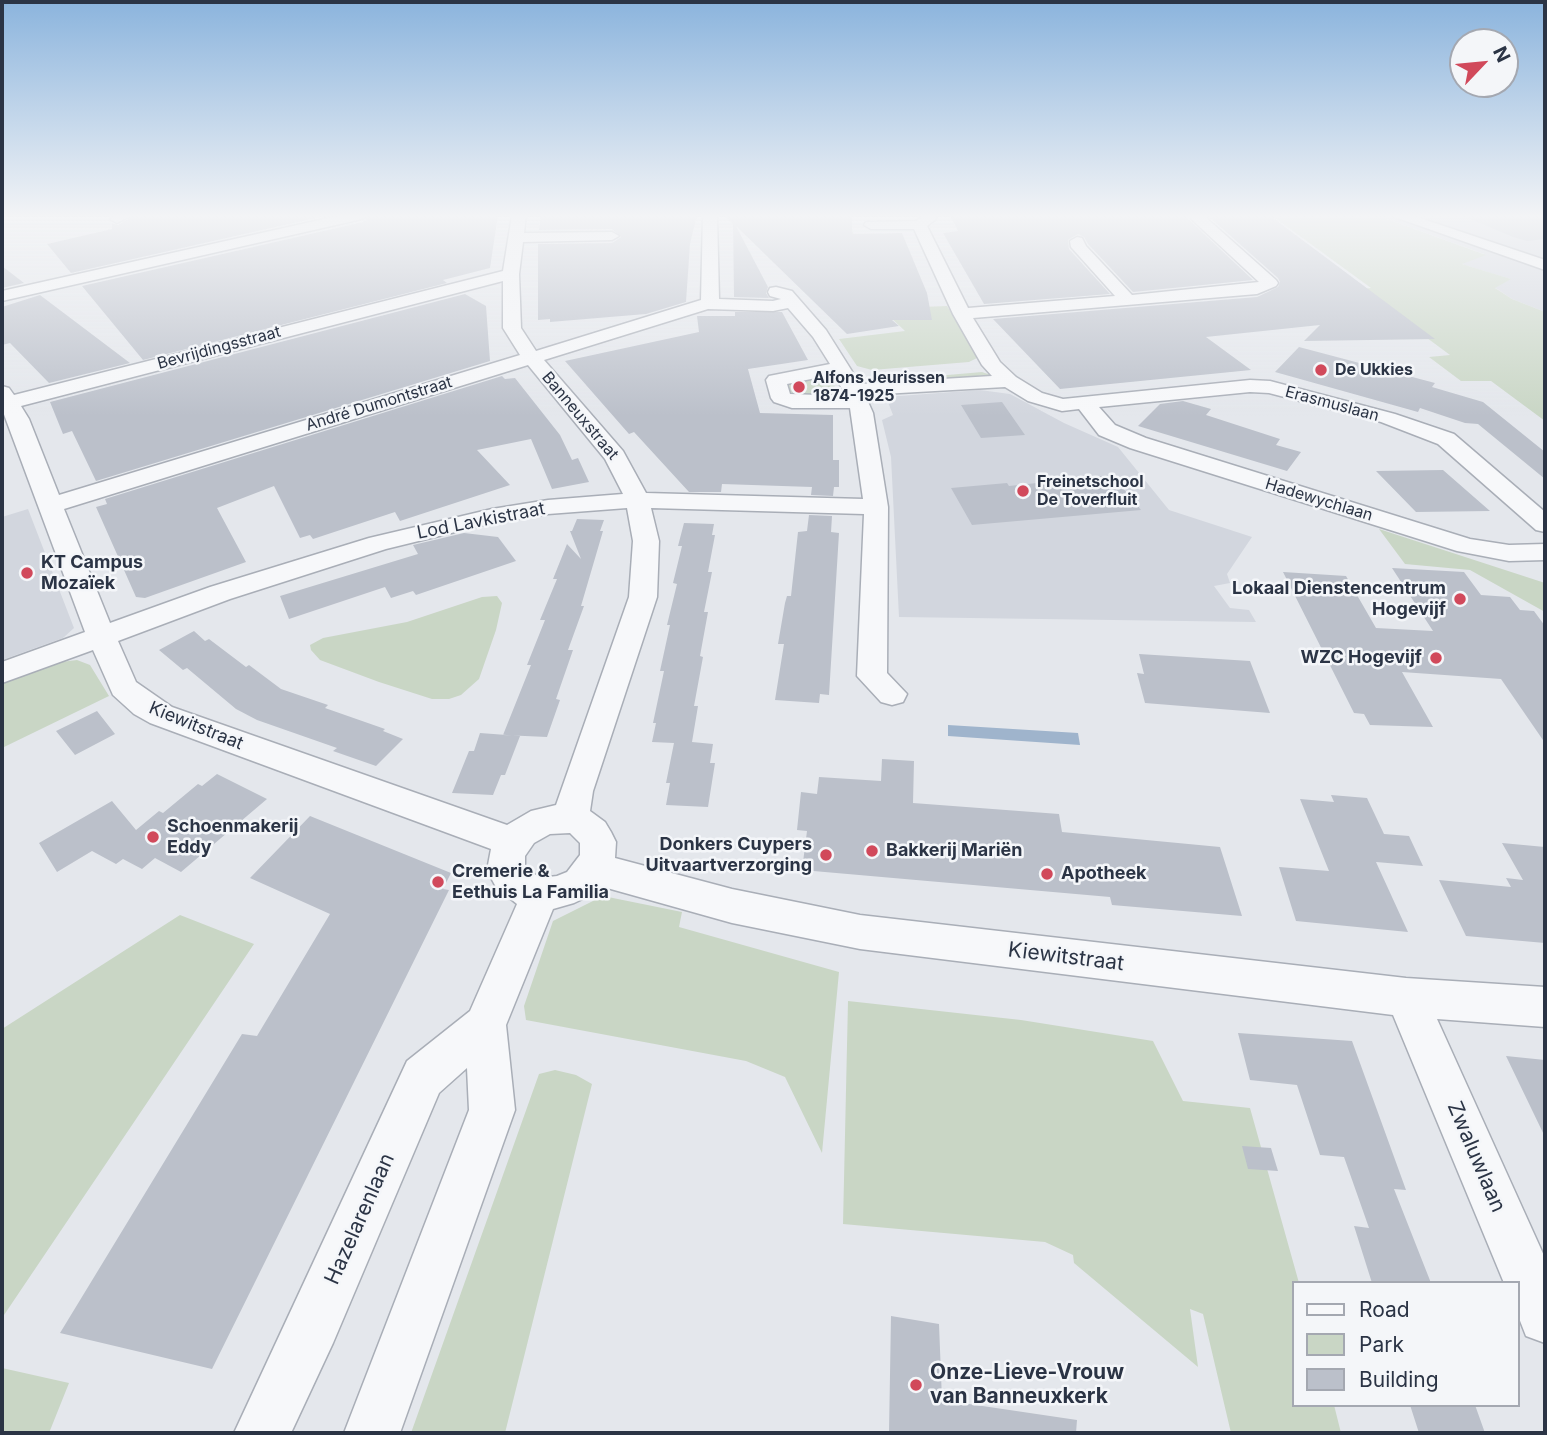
<!DOCTYPE html>
<meta charset="utf-8">
<style>
body{margin:0}
#map{position:relative;width:1547px;height:1435px;overflow:hidden;background:#e4e7ec;font-family:Inter,sans-serif}
canvas{display:block}
.frame{position:absolute;inset:0;border:4px solid #2b3445;pointer-events:none}
.legend{position:absolute;left:1292px;top:1281px;width:228px;height:126px;box-sizing:border-box;background:#f4f6f9;border:2px solid #a4a8b1;margin:0;padding:9px 12px;list-style:none;font-size:21px;color:#2b3445}
.legend li{display:flex;align-items:center;gap:14px;height:35px}
.legend b{width:35px;border:2px solid #a4a8b1}
.north{position:absolute;left:1449px;top:28px;width:70px;height:70px;box-sizing:border-box;background:#f4f6f9;border:2px solid #a4a8b1;border-radius:50%;rotate:64deg;font-size:19px;font-weight:700;line-height:28px;text-align:center;color:#2b3445}
.north::after{content:'';display:block;margin:auto;width:24px;height:32px;background:#d1495b;clip-path:polygon(50% 0,100% 100%,50% 72%,0 100%)}
</style>
<div id="map">
<canvas width="1547" height="1435"></canvas>
<div class="frame"></div>
<ul class="legend">
<li><b style="height:9px;background:#f7f8fa"></b>Road</li>
<li><b style="height:19px;background:#c9d6c5"></b>Park</li>
<li><b style="height:19px;background:#bbc0ca"></b>Building</li>
</ul>
<div class="north">N</div>
</div>
<script>
const ctx = document.querySelector('canvas').getContext('2d');
ctx.lineJoin = 'round';
function paint(path, color) { ctx.fillStyle = color; ctx.fill(path, 'evenodd'); }
const toPath = rows => new Path2D(rows.map(r => 'M' + r).join(''));
function strokePath(path, color, width, dash) { ctx.strokeStyle = color; ctx.lineWidth = width; ctx.lineCap = dash ? 'butt' : 'round'; ctx.setLineDash(dash || []); ctx.stroke(path); }
function label(font, color, halo, rows, align = 'center') {
  ctx.font = font + ' Inter,sans-serif'; ctx.lineWidth = 5; ctx.setLineDash([]); ctx.textBaseline = 'middle'; ctx.strokeStyle = halo; ctx.fillStyle = color; for (const [text, x, y, turn = 0] of rows) {
    ctx.save(); ctx.translate(x, y); ctx.rotate((+turn || 0) * Math.PI / 180); ctx.textAlign = isNaN(turn) ? turn : align; if (halo) ctx.strokeText(text, 0, 0); ctx.fillText(text, 0, 0); ctx.restore();
  }
}
const built = toPath([
 [1376,215,1545,215,1545,312,1512,299,1494,287,1510,279,1461,264,1484,254],
 [980,390,1010,394,1064,423,1118,447,1169,510,1252,537,1227,574,1230,583,1214,586,1230,608,1249,610,1256,622,899,617,891,457,882,420,893,415,886,397],
 [28,509,74,628,63,638,2,660,2,517]
]);
const green = toPath([
 [848,215,869,287,894,308,947,306,979,357,969,362,872,370,857,366,839,339,905,331,836,266],
 [1271,215,1376,215,1486,255,1462,264,1511,279,1495,288,1512,299,1545,312,1545,421,1491,381,1461,381,1429,357,1450,355,1361,289,1371,288],
 [982,372,991,375,869,384,867,382],
 [831,375,839,399,790,398,783,379],
 [1379,529,1545,583,1545,612,1470,570,1405,564],
 [497,596,502,603,496,630,479,679,461,695,449,699,432,699,379,682,320,660,311,650,310,645,323,638,407,622,482,597],
 [77,660,90,665,109,696,2,748,2,682,53,663],
 [603,896,682,912,679,927,839,972,822,1153,785,1077,746,1061,526,1020,524,1006,553,921],
 [180,915,254,944,2,1318,2,1029],
 [848,1001,1021,1020,1153,1041,1183,1101,1250,1108,1299,1283,1293,1283,1293,1405,1334,1405,1341,1433,1231,1433,1203,1314,1190,1309,1198,1367,1074,1263,1073,1255,1045,1242,843,1224],
 [555,1070,576,1075,592,1084,505,1433,411,1433,539,1074],
 [2,1368,69,1383,49,1433,2,1433]
]);
const water = toPath([
 [948,725,1078,733,1080,745,948,736]
]);
const building = toPath([
 [135,215,329,215,71,273,47,244,112,229,112,223,118,225],
 [372,215,498,215,490,268,443,280,447,283,143,360,82,286,363,222],
 [541,215,697,215,690,244,686,302,646,314,550,322,550,319,538,320,538,244,612,243,621,237,612,229,539,230],
 [724,215,852,215,852,234,902,233,927,293,932,320,892,320,899,326,847,334,736,226,768,287,766,293,769,298,734,297,733,224],
 [950,215,1184,215,1253,280,1133,292,1088,244,1084,237,1078,234,1068,240,1069,249,1110,294,984,304,943,233,958,231],
 [1207,215,1269,215,1435,339,1304,341,1320,325,1206,337,1251,370,1060,389,993,319,1257,297,1278,287,1280,282,1278,278],
 [1461,215,1545,215,1545,239,1527,241,1513,237],
 [2,266,24,283,2,288],
 [465,294,486,306,490,361,96,481,72,431,63,434,50,402],
 [40,295,130,363,49,383,10,343,2,345,2,307],
 [735,312,782,312,808,360,748,369,760,413,833,415,833,460,839,460,839,487,834,487,833,496,811,495,812,487,722,484,721,492,689,492,634,432,629,434,565,361,699,332,697,316,735,316],
 [1299,347,1435,383,1432,387,1483,402,1545,452,1545,479,1478,424,1465,423,1420,408,1418,412,1275,372],
 [502,376,505,379,515,378,560,435,572,460,578,458,589,482,552,489,531,439,477,450,510,485,400,521,395,512,313,539,310,535,300,538,274,486,217,508,246,562,145,598,136,597,96,507,107,504,105,499],
 [1183,401,1211,409,1206,415,1280,439,1276,445,1301,452,1287,471,1138,426,1160,404],
 [1002,402,1025,435,981,438,961,405],
 [1443,470,1490,511,1416,512,1376,471],
 [1112,475,1141,510,972,525,951,488,1007,483,1009,486],
 [809,515,832,516,831,532,839,533,829,695,820,694,819,703,775,700,784,644,778,644,785,603,787,596,791,596,798,532,807,531],
 [577,519,604,520,600,531,603,531,581,606,584,606,568,650,573,650,556,699,560,700,547,737,503,735,531,665,527,665,545,620,540,620,557,579,553,579,567,544,581,559,570,531,572,531],
 [684,523,714,524,712,535,715,535,708,572,712,572,704,612,708,612,700,656,703,657,694,706,698,706,692,742,713,744,710,763,715,763,708,807,666,805,670,783,666,783,674,743,652,742,656,723,653,723,664,671,660,671,670,625,667,625,677,584,673,583,682,546,678,546],
 [464,533,498,537,516,561,416,595,413,591,391,598,385,587,289,619,280,596,418,554,413,545],
 [1392,568,1464,572,1481,595,1510,597,1520,610,1534,611,1545,626,1545,743,1501,679,1402,672,1433,727,1370,725,1364,714,1354,713,1283,572,1346,576,1376,628,1433,631],
 [194,631,205,641,209,639,246,667,249,665,281,689,328,705,325,708,385,729,383,731,403,739,376,766,333,751,337,748,257,720,236,709,187,668,183,670,159,650],
 [1139,654,1250,661,1270,713,1145,703,1137,673,1144,674],
 [97,711,115,734,75,755,56,731],
 [480,733,520,736,505,775,501,775,493,795,452,793,469,751,474,751],
 [882,759,914,761,913,803,1059,814,1062,832,1220,847,1242,916,1112,905,1110,897,802,870,807,831,797,830,801,792,817,794,819,777,881,781],
 [217,774,267,799,181,872,155,858,142,869,123,859,116,864,92,851,57,872,39,843,112,801,136,830,159,811,163,813,198,784,202,786],
 [1331,795,1367,798,1384,834,1409,836,1423,866,1376,862,1408,932,1296,921,1279,867,1329,871,1300,799,1334,802],
 [310,816,451,873,443,889,449,890,212,1369,60,1333,242,1034,257,1036,330,914,250,878],
 [1502,843,1545,847,1545,943,1466,936,1439,880,1511,887,1506,878,1523,880],
 [1238,1033,1352,1041,1406,1190,1394,1189,1431,1283,1372,1283,1354,1226,1369,1228,1344,1157,1320,1155,1297,1085,1250,1080],
 [1506,1056,1545,1060,1545,1137],
 [1242,1146,1271,1148,1278,1171,1248,1169],
 [891,1316,939,1324,942,1400,1077,1420,1076,1433,889,1433],
 [1410,1405,1475,1405,1485,1433,1419,1433]
]);
const street = toPath([
 [132,215,117,223,110,219,114,215,132,215],
 [342,215,369,215,362,219,2,301,2,291,342,215],
 [512,215,526,215,524,233,612,232,619,236,612,240,523,242,519,274,521,328,536,351,701,300,703,215,717,215,719,299,773,301,781,299,770,296,768,292,770,288,776,287,792,291,826,330,860,384,992,376,982,365,953,314,914,229,871,229,864,225,866,222,916,221,921,218,920,215,934,215,936,219,927,226,968,308,1115,296,1071,247,1070,241,1077,237,1082,238,1086,246,1132,295,1259,282,1187,215,1203,215,1276,280,1278,283,1276,286,1257,294,973,318,1000,362,1016,377,1042,393,1063,399,1250,380,1270,381,1395,414,1454,434,1545,512,1545,532,1536,530,1438,444,1381,422,1269,393,1250,392,1099,407,1115,425,1146,438,1470,539,1509,545,1545,544,1545,560,1509,561,1457,551,1130,448,1099,435,1079,409,1062,411,1028,401,1005,387,865,395,873,413,888,507,887,673,907,694,903,702,892,705,881,702,857,676,864,514,651,508,659,541,657,597,593,791,590,811,605,822,611,832,616,842,615,858,732,889,860,915,1406,978,1545,987,1545,1027,1437,1019,1545,1258,1545,1343,1526,1336,1517,1313,1517,1283,1504,1283,1393,1015,860,949,732,923,600,886,593,894,574,903,553,909,506,1025,515,1110,400,1433,344,1433,469,1110,467,1068,439,1093,333,1343,291,1433,234,1433,407,1061,470,1011,517,904,496,887,490,876,488,865,491,849,150,723,134,714,113,695,93,650,2,683,2,662,85,632,2,409,2,386,9,388,14,395,503,271,512,215],
 [503,281,503,328,520,355,59,495,29,419,21,406,503,281],
 [788,308,813,337,830,364,769,376,766,380,771,398,774,402,792,408,850,408,863,499,646,493,623,451,544,360,708,309,773,311,788,308],
 [528,365,605,459,623,494,548,500,492,509,369,538,210,587,110,623,64,509,528,365],
 [835,374,845,396,790,394,787,384,835,374],
 [627,508,633,541,629,597,556,805,531,811,507,825,172,707,136,682,118,641,230,599,386,549,492,523,548,514,627,508],
 [570,833,580,843,580,855,567,872,557,876,540,878,525,867,525,856,534,843,550,834,570,833],
 [1389,215,1411,215,1545,260,1545,270,1389,215]
]);
const markers = [
 [1321,370,7,"#d1495b"],
 [799,387,7,"#d1495b"],
 [1023,491,7,"#d1495b"],
 [27,573,7,"#d1495b"],
 [1460,599,7,"#d1495b"],
 [1436,658,7,"#d1495b"],
 [153,837,7,"#d1495b"],
 [872,851,7,"#d1495b"],
 [826,855,7,"#d1495b"],
 [1047,874,7,"#d1495b"],
 [438,882,7,"#d1495b"],
 [916,1385,7,"#d1495b"]
];
const farStreetnames = [
 ["Bevrijdingsstraat",219,348,-15],
 ["André Dumontstraat",379,404,-17],
 ["Erasmuslaan",1332,404,15],
 ["Banneuxstraat",580,416,50],
 ["Hadewychlaan",1319,500,17]
];
const farPoinames = [
 ["De Ukkies",1335,370],
 ["Alfons Jeurissen",813,378],
 ["1874-1925",813,396],
 ["Freinetschool",1037,482],
 ["De Toverfluit",1037,500]
];
const streetNames = [
 ["Lod Lavkistraat",481,521,-11],
 ["Kiewitstraat",196,726,22]
];
const poiNames = [
 ["KT Campus",41,563],
 ["Mozaïek",41,584],
 ["Lokaal Dienstencentrum",1446,589,"right"],
 ["Hogevijf",1446,610,"right"],
 ["WZC Hogevijf",1422,658,"right"],
 ["Schoenmakerij",167,827],
 ["Eddy",167,848],
 ["Donkers Cuypers",812,845,"right"],
 ["Uitvaartverzorging",812,866,"right"],
 ["Bakkerij Mariën",886,851],
 ["Cremerie &",452,872],
 ["Eethuis La Familia",452,893],
 ["Apotheek",1061,874]
];
const nearStreetnames = [
 ["Kiewitstraat",1066,957,7],
 ["Zwaluwlaan",1476,1157,67],
 ["Hazelarenlaan",360,1219,-66]
];
const nearPoinames = [
 ["Onze-Lieve-Vrouw",930,1373],
 ["van Banneuxkerk",930,1397]
];
paint(built, '#d2d6de');
paint(green, '#c9d6c5');
paint(water, '#9fb4cc');
paint(building, '#bbc0ca');
strokePath(street, '#a9aeb7', 3);
paint(street, '#f7f8fa');
const sky = ctx.createLinearGradient(0, 0, 0, 416);
sky.addColorStop(0, '#8bb4dd');
sky.addColorStop(0.52, '#f3f4f6');
sky.addColorStop(1, '#f3f4f600');
ctx.fillStyle = sky;
ctx.fillRect(0, 0, 1547, 416);
for (const [x, y, r, color] of markers) { const dot = new Path2D(); dot.arc(x, y, r, 0, 2 * Math.PI); ctx.fillStyle = color; ctx.fill(dot); strokePath(dot, '#f4f6f9', 2.5); }
label('16px', '#2b3445', '#f4f6f9', farStreetnames);
label('bold 16px', '#2b3445', '#f4f6f9', farPoinames, 'left');
label('18px', '#2b3445', '#f4f6f9', streetNames);
label('bold 18px', '#2b3445', '#f4f6f9', poiNames, 'left');
label('21px', '#2b3445', '#f4f6f9', nearStreetnames);
label('bold 21px', '#2b3445', '#f4f6f9', nearPoinames, 'left');
</script>
